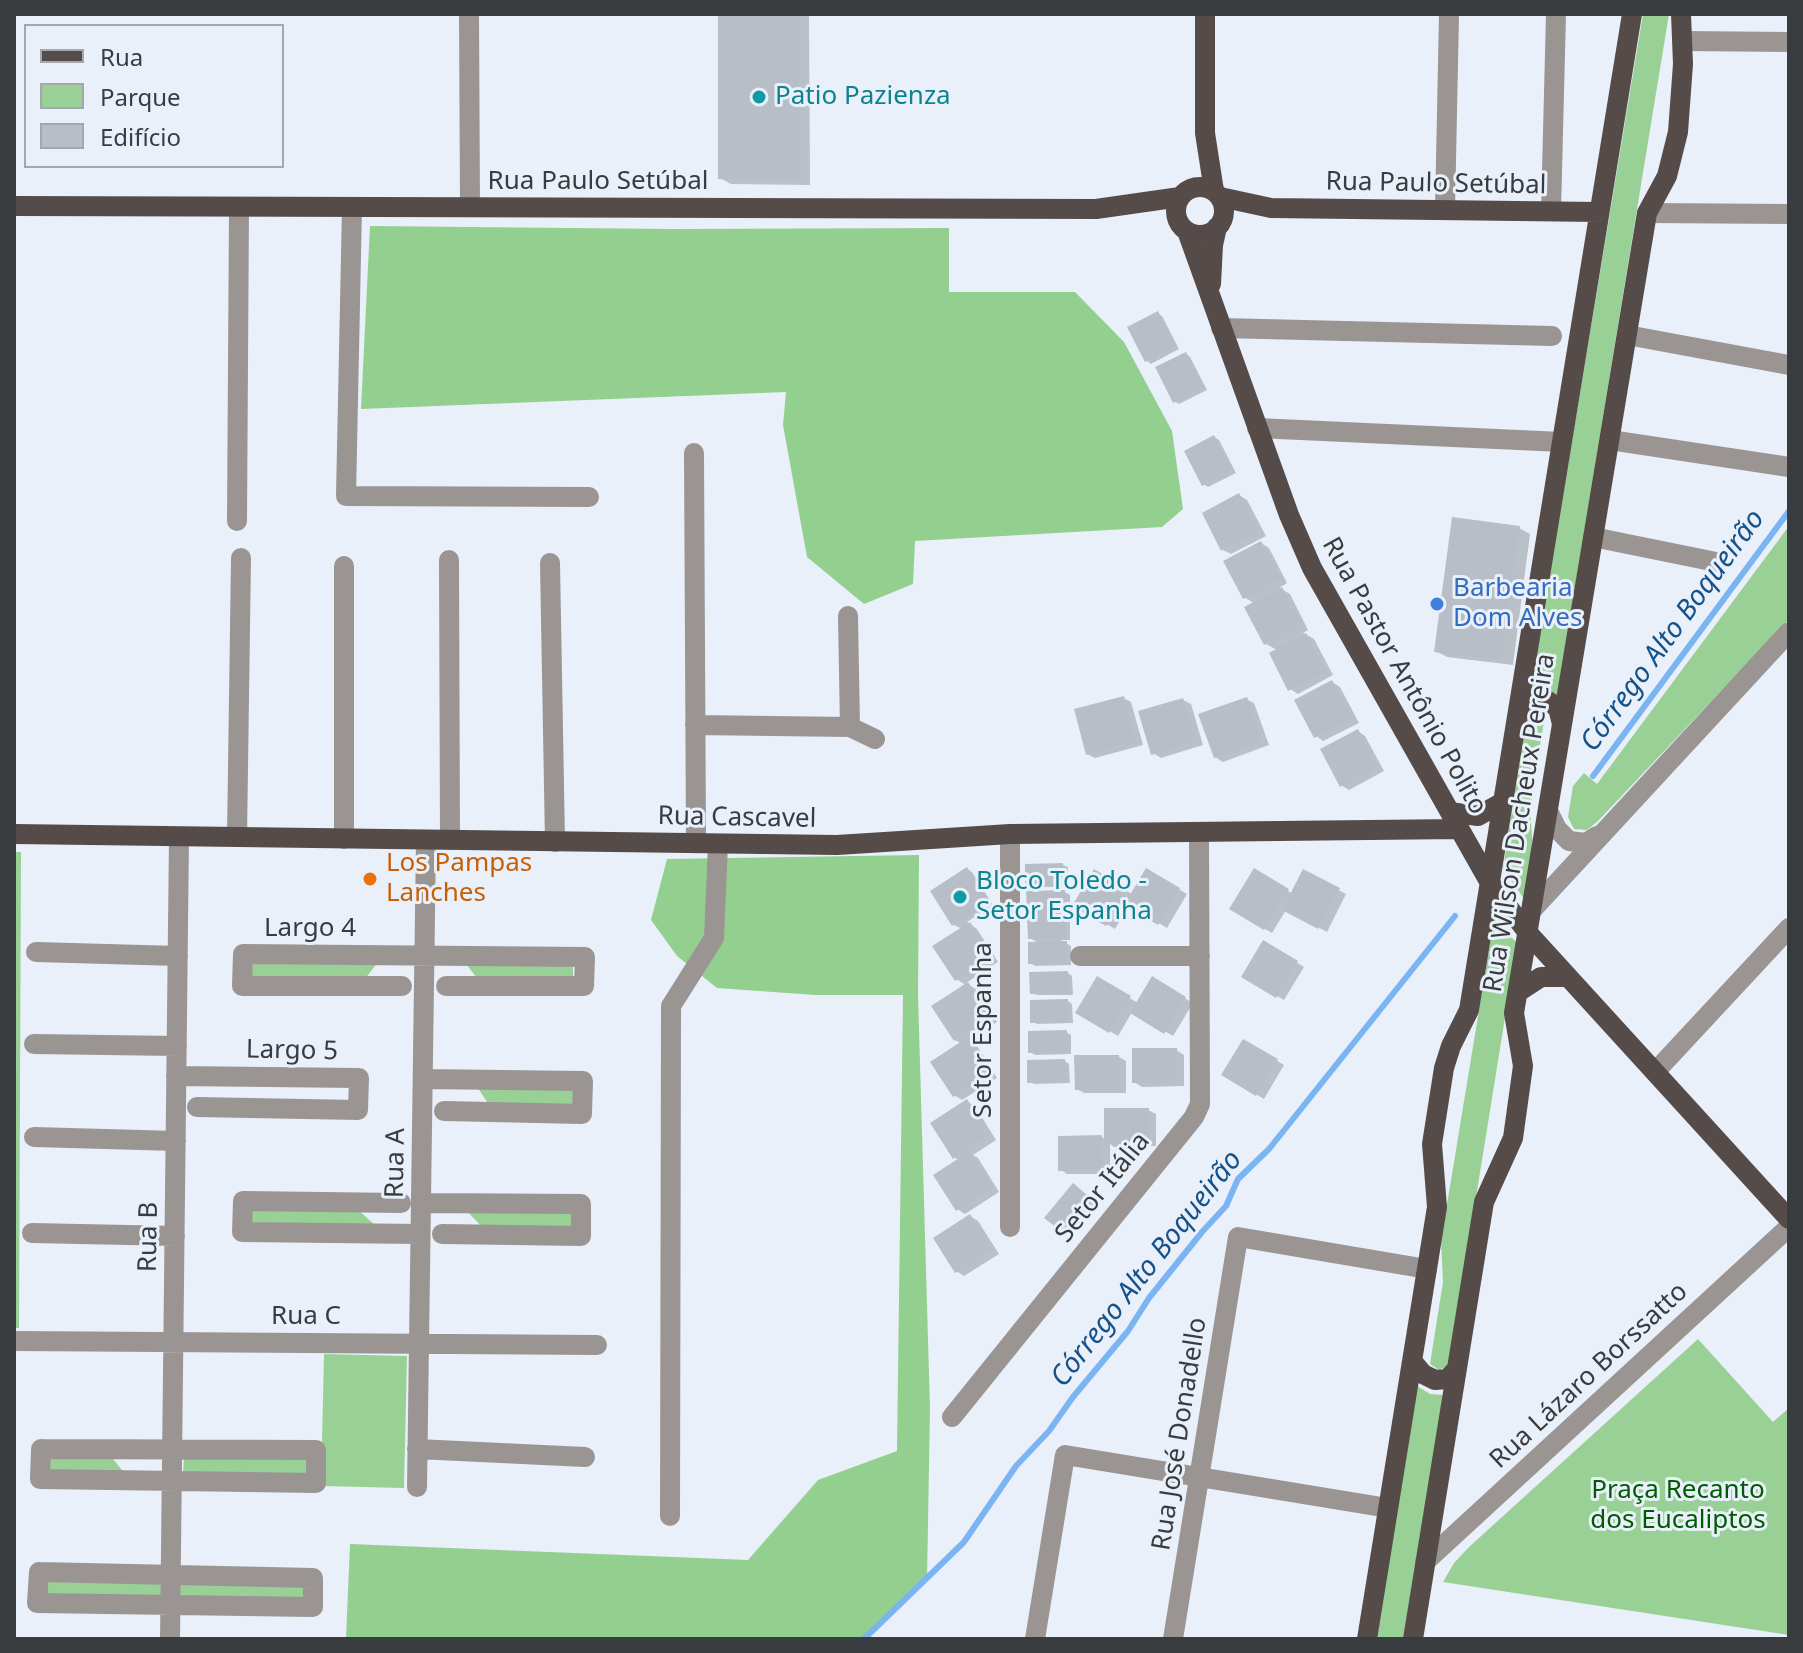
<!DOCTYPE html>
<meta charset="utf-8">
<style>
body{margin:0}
#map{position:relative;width:1803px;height:1653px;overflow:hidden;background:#e9f0fa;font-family:"Noto Sans",sans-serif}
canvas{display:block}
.frame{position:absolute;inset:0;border:16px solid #393c3f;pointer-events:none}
.legend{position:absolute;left:24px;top:24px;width:260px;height:144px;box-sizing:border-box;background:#e9f0fa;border:2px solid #a3a8af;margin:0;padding:10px 14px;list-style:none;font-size:24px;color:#393c3f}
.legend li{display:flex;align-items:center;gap:16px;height:40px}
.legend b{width:40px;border:2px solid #a3a8af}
</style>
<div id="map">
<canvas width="1803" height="1653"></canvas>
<div class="frame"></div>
<ul class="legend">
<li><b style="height:10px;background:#554c4a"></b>Rua</li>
<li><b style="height:22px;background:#99d095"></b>Parque</li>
<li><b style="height:22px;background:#b7bec7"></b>Edifício</li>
</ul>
</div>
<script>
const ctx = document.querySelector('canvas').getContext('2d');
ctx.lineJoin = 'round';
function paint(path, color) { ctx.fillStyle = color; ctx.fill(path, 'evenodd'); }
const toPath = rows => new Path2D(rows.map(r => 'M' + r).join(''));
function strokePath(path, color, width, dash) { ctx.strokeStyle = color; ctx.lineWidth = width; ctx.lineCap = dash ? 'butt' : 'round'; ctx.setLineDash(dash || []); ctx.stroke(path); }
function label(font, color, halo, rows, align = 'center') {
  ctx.font = font + ' "Noto Sans",sans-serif'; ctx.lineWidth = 6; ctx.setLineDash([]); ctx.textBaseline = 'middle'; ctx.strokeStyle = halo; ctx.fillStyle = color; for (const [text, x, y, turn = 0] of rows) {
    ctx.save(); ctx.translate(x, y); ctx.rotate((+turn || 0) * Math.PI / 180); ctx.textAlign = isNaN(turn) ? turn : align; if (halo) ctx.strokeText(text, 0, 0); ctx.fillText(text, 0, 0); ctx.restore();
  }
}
const green = toPath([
 [1643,14,1669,14,1557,697,1544,688,1531,688],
 [1789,526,1789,619,1598,821,1587,830,1574,829,1568,817,1573,786,1584,773,1597,784],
 [1531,711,1545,715,1530,808,1533,850,1525,900,1503,870,1526,714],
 [14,852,21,852,19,1328,14,1328],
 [1494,919,1517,943,1449,1365,1439,1370,1430,1364,1443,1282,1441,1241],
 [250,960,379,961,364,980,249,979],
 [573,964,573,977,476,977,467,965],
 [476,1085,576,1086,575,1105,489,1105],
 [247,1207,356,1208,377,1227,247,1226],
 [465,1209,576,1210,576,1230,484,1229],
 [1698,1339,1773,1422,1789,1408,1789,1635,1443,1582,1454,1563,1469,1547],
 [324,1354,407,1356,404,1488,321,1486],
 [1417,1386,1430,1394,1444,1395,1405,1639,1376,1639],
 [45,1453,109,1454,126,1475,44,1473],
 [184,1455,309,1456,309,1477,183,1476],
 [43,1577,164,1579,164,1600,43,1598],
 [180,1580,306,1582,305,1602,180,1600]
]);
const forest = toPath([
 [370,226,672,229,949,228,949,292,1075,292,1124,342,1172,431,1183,509,1162,527,915,541,913,584,864,604,807,557,783,425,786,392,361,409],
 [919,855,918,995,930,1408,927,1580,864,1639,346,1639,350,1544,748,1560,818,1480,897,1451,903,995,815,995,717,988,677,956,651,920,667,859]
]);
const shadow = toPath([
 [720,14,809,14,810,185,731,184,720,178],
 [1158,314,1162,316,1179,349,1151,364,1147,361],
 [1186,354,1190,357,1207,390,1179,404,1174,401],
 [1214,437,1219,440,1236,473,1208,487,1203,484],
 [1239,495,1247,500,1266,536,1231,554,1223,550],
 [1519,528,1530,534,1513,665,1447,657,1436,651],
 [1261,543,1269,548,1287,583,1279,588,1290,594,1308,630,1303,633,1314,639,1333,675,1298,694,1290,689,1277,650,1266,644,1255,604,1244,597],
 [1332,682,1340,687,1359,723,1323,741,1316,736],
 [1123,698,1131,702,1143,745,1095,758,1087,754],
 [1246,699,1254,703,1269,745,1223,762,1215,757],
 [1183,700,1191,704,1203,745,1161,758,1153,753],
 [1358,731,1365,736,1384,771,1349,790,1341,785],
 [1063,865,1068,867,1068,887,1032,887,1027,885],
 [967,869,972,872,993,905,967,922,977,929,998,962,966,983,976,989,997,1022,969,1040,976,1044,997,1078,962,1100,954,1095,962,1044,955,1040,966,985,956,979,962,929,954,925],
 [1147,870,1187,894,1167,928,1129,905,1115,929,1074,905,1094,872,1132,894],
 [1255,871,1293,894,1304,872,1346,894,1327,932,1286,910,1272,933,1232,909],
 [1065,892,1070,895,1070,914,1059,914,1070,921,1070,940,1061,940,1071,946,1071,965,1035,966,1030,963,1040,944,1030,938,1040,919,1029,912],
 [1264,943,1304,967,1284,1000,1244,977],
 [1068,973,1072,976,1073,995,1037,995,1032,993],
 [1097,979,1138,1003,1152,979,1193,1003,1173,1036,1132,1012,1118,1036,1077,1012],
 [1068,1001,1072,1004,1073,1023,1037,1024,1032,1021],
 [1066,1032,1071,1035,1071,1054,1035,1055,1030,1052],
 [1244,1041,1284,1065,1264,1099,1224,1075],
 [1176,1050,1184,1055,1184,1086,1142,1087,1134,1082],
 [1119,1057,1126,1061,1126,1093,1084,1093,1077,1089],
 [1065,1061,1069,1064,1070,1083,1034,1084,1029,1081],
 [967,1102,975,1106,996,1140,973,1155,978,1158,999,1192,965,1214,957,1209,960,1161,954,1157],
 [1148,1110,1156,1114,1156,1146,1114,1147,1110,1144,1110,1174,1067,1174,1060,1169,1102,1137,1106,1140],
 [1078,1188,1097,1204,1071,1236,1067,1233],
 [970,1216,978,1221,999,1254,964,1276,956,1271]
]);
const stream = toPath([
 [1593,776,1789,511],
 [864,1639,964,1542,1016,1466,1049,1431,1073,1397,1128,1331,1149,1298,1202,1232,1226,1206,1238,1179,1269,1149,1455,916]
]);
const building = toPath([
 [718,14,799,14,799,180,718,179],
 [1158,311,1176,347,1145,362,1127,327],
 [1186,352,1203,387,1173,403,1155,367],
 [1214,435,1232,470,1202,486,1184,451],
 [1239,493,1259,531,1221,551,1202,513],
 [1452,517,1520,526,1502,661,1434,652],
 [1261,541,1281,579,1243,599,1223,561],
 [1282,587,1302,625,1264,645,1244,607],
 [1306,633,1326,671,1288,691,1269,653],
 [1332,680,1352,718,1314,738,1294,700],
 [1124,696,1136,741,1086,755,1074,709],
 [1247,697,1262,741,1214,758,1198,714],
 [1183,698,1196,741,1151,755,1138,711],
 [1358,729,1378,767,1340,787,1320,749],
 [1063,863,1064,885,1025,886,1025,864],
 [967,867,990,903,952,926,930,891],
 [1146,868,1180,888,1158,925,1124,905],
 [1254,868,1289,889,1264,930,1229,909],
 [1094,869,1128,889,1106,926,1072,906],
 [1303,869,1340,888,1318,929,1282,910],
 [1065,890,1066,913,1027,913,1026,891],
 [1066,916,1066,938,1028,939,1027,917],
 [970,922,992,957,955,981,932,946],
 [1263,940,1298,961,1276,998,1241,977],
 [1067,941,1067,964,1028,964,1028,942],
 [1068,971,1068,993,1030,994,1029,972],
 [1097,976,1131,996,1109,1033,1075,1013],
 [1152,976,1186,997,1164,1034,1130,1013],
 [968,982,991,1017,954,1041,931,1006],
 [1068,999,1069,1022,1030,1023,1030,1000],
 [1067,1030,1067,1052,1028,1053,1028,1031],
 [968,1037,990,1073,953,1097,930,1062],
 [1243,1039,1278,1059,1256,1096,1221,1075],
 [1132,1048,1177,1048,1177,1083,1132,1083],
 [1074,1055,1119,1055,1119,1090,1075,1090],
 [1065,1059,1066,1082,1027,1083,1027,1060],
 [967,1099,990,1135,953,1159,930,1123],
 [1104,1108,1149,1108,1149,1143,1104,1143],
 [1102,1135,1102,1170,1058,1171,1058,1136],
 [970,1151,993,1187,956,1211,933,1175],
 [1073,1183,1094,1201,1066,1235,1044,1218],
 [970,1214,992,1249,955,1273,933,1238]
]);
const minor = toPath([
 [469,14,470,207],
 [1683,41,1789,42],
 [352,207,346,496,589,497],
 [1445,210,1449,14],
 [1551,211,1556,14],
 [1647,213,1789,214],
 [1221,328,1552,336],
 [1627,335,1789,365],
 [1257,428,1562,442],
 [1610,440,1789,467],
 [694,453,696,843],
 [237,521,239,207],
 [1593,537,1716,562],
 [449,560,450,840],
 [550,563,555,842],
 [848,616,850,727],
 [695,725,850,727,875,739],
 [1548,811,1557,829,1569,841,1586,843,1597,836],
 [1010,834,1010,1227],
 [237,837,241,558],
 [344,839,344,566],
 [1531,911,1789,632],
 [36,952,178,956],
 [1080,956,1200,956],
 [402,986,242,986,243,954,585,957,584,986,446,986],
 [34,1044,177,1046],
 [1655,1072,1789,928],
 [176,1076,359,1078,358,1110,197,1107],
 [423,1079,583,1081,582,1114,444,1111],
 [34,1137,176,1141],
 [401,1203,243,1201,242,1232,420,1234],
 [421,1203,581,1204,581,1236,442,1234],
 [32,1233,175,1236],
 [14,1341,597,1345],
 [952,1417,1194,1117,1200,1104,1199,832],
 [41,1449,316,1450,316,1483,40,1479,41,1449],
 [417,1449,585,1457],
 [417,1487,426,840],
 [670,1516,671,1006,714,938,718,844],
 [1425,1562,1789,1227],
 [39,1572,313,1578,313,1607,37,1603,39,1572],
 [170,1639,179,837],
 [1035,1639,1065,1455,1388,1508],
 [1173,1639,1238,1237,1427,1269]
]);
const major = toPath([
 [1205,14,1205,133,1214,191],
 '1176 211a24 24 0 1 1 48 0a24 24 0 1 1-48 0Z',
 [1220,197,1271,208,1599,212],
 [14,206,1096,209,1180,197],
 [1187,231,1289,515,1312,568,1490,883,1528,933,1789,1219],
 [1211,284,1213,245,1217,227],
 [1518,716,1524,704,1531,701,1545,699,1558,708,1562,724],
 [1450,812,1478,816,1503,802],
 [14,834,837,845,1010,834,1459,829],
 [1518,992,1541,977,1567,977],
 [1412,1361,1423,1374,1435,1380,1447,1379,1456,1370],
 [1367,1639,1437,1207,1432,1144,1444,1068,1451,1046,1469,1010,1632,14],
 [1413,1639,1484,1202,1513,1138,1523,1066,1514,1013,1647,213,1667,176,1678,132,1683,64,1681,14]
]);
const markers = [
 [759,97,8,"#0f9aa8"],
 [1437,604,8,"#3f7fe0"],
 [370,879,8,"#e8710a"],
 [960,897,8,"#0f9aa8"]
];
const cultureNames = [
 ["Patio Pazienza",775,97],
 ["Bloco Toledo -",976,882],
 ["Setor Espanha",976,912]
];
const streetNames = [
 ["Rua Paulo Setúbal",598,182],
 ["Rua Paulo Setúbal",1436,184,1],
 ["Rua Pastor Antônio Polito",1404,676,61],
 ["Rua Cascavel",737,818,1],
 ["Rua Wilson Dacheux Pereira",1520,823,-81],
 ["Largo 4",310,929],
 ["Setor Espanha",984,1030,-90],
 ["Largo 5",292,1051,1],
 ["Rua A",396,1163,-89],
 ["Setor Itália",1103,1188,-51],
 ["Rua B",149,1237,-89],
 ["Rua C",306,1317],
 ["Rua Lázaro Borssatto",1589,1376,-43],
 ["Rua José Donadello",1180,1434,-81]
];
const shopNames = [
 ["Barbearia",1453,589],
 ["Dom Alves",1453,619]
];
const foodNames = [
 ["Los Pampas",386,864],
 ["Lanches",386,894]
];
const parkNames = [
 ["Praça Recanto",1678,1491],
 ["dos Eucaliptos",1678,1521]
];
const waterNames = [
 ["Córrego Alto Boqueirão",1673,631,-54],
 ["Córrego Alto Boqueirão",1147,1269,-52]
];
paint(green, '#99d095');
paint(forest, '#93cf8e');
paint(shadow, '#0003');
strokePath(stream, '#7ab4f2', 6);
paint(building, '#b7bec7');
strokePath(minor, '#9a9593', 20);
strokePath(major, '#554c4a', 20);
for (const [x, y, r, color] of markers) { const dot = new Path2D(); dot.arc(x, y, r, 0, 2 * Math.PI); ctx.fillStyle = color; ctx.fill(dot); strokePath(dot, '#e9f0fa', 3); }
label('26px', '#0d838f', '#e9f0fa', cultureNames, 'left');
label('26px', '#393c3f', '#e9f0fa', streetNames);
label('26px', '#366cbe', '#e9f0fa', shopNames, 'left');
label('26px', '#c56008', '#e9f0fa', foodNames, 'left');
label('26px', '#005c03', '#e9f0fa', parkNames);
label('italic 28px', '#15528a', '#e9f0fa', waterNames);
</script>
